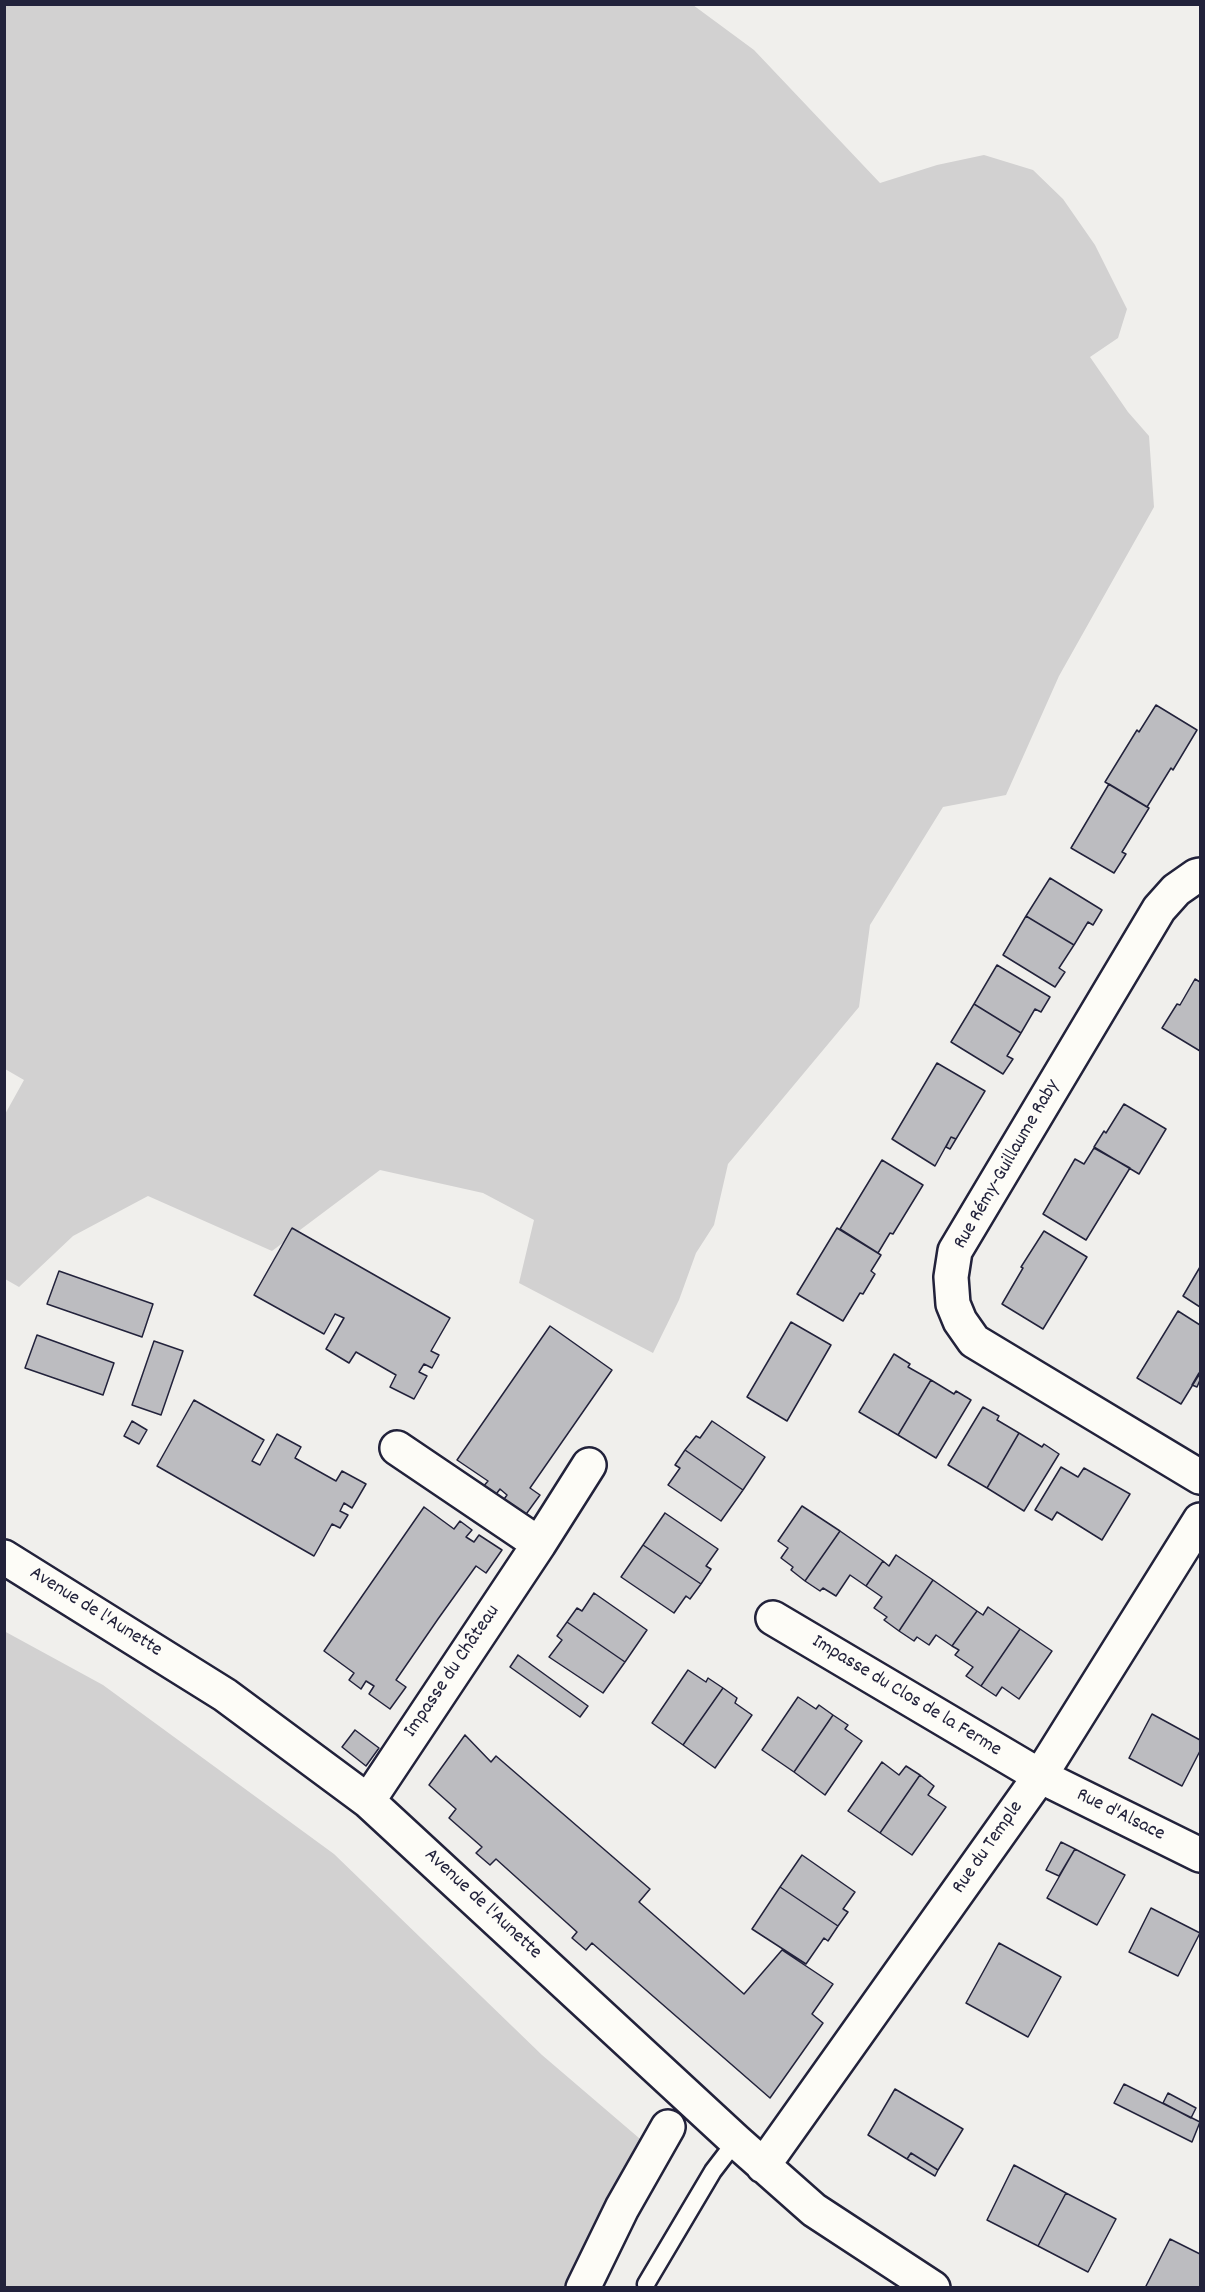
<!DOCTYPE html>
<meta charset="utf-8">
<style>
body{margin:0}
#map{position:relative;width:1205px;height:2292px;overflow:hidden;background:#f0efec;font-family:Dekko,sans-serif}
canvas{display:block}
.frame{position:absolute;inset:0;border:6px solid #22223b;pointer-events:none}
</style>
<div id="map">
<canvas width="1205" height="2292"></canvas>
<div class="frame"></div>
</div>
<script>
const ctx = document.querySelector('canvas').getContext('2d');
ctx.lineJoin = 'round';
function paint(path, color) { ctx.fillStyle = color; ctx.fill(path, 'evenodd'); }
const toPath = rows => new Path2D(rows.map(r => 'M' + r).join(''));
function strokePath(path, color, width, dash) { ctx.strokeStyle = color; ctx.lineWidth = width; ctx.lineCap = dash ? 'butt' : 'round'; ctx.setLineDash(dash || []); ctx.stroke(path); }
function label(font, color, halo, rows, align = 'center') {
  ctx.font = font + ' Dekko,sans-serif'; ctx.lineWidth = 4.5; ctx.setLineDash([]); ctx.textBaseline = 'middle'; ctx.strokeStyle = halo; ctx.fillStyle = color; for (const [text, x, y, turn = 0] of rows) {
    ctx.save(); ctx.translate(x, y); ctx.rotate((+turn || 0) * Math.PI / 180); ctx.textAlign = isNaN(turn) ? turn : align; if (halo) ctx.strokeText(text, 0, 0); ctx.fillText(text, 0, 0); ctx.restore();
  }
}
const green = toPath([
 [5,5,693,5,754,50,880,183,937,165,984,155,1033,170,1063,199,1095,245,1127,309,1118,338,1090,357,1128,412,1149,436,1154,507,1059,676,1006,795,943,807,870,925,859,1007,728,1164,714,1225,696,1253,679,1300,653,1353,519,1283,534,1220,483,1193,380,1170,272,1251,148,1196,73,1236,19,1287,5,1279,4,1116,24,1080,5,1069],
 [4,1631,103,1685,334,1854,542,2055,646,2144,579,2287,5,2287]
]);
const building = toPath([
 [1156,705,1197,730,1173,770,1171,768,1147,807,1105,782,1137,730,1139,732,1156,705],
 [1109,784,1149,808,1122,852,1126,854,1114,873,1071,848,1109,784],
 [1050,878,1102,910,1093,925,1088,922,1074,945,1026,916,1050,878],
 [1026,916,1074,945,1059,968,1065,972,1055,987,1003,955,1026,916],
 [997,965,1050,997,1041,1012,1035,1009,1021,1033,974,1004,997,965],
 [1195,979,1200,982,1200,1051,1162,1028,1177,1004,1180,1005,1195,979],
 [974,1004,1021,1033,1007,1056,1013,1059,1003,1074,951,1042,974,1004],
 [937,1063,985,1091,956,1139,951,1137,935,1166,892,1139,937,1063],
 [1124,1104,1166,1129,1139,1174,1094,1147,1104,1131,1106,1133,1124,1104],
 [951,1137,956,1139,950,1149,946,1147,951,1137],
 [1094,1148,1130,1168,1086,1240,1043,1214,1075,1159,1084,1164,1094,1148],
 [882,1160,923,1185,893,1234,890,1233,878,1253,840,1229,882,1160],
 [292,1228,450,1318,431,1351,439,1355,432,1368,424,1364,419,1372,427,1376,414,1399,390,1387,396,1375,356,1352,349,1363,326,1349,344,1318,335,1314,324,1334,254,1295,292,1228],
 [837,1228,881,1255,871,1271,875,1274,863,1294,860,1293,843,1321,797,1294,837,1228],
 [1044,1231,1087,1257,1043,1329,1002,1304,1023,1268,1021,1267,1044,1231],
 [1200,1267,1200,1307,1183,1296,1200,1267],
 [59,1271,153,1304,142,1337,47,1304,59,1271],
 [1178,1311,1200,1325,1200,1373,1181,1404,1137,1378,1178,1311],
 [791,1322,831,1345,787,1421,747,1397,791,1322],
 [550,1326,612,1370,530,1488,540,1495,524,1517,502,1502,507,1495,500,1489,494,1497,482,1488,488,1481,457,1460,550,1326],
 [37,1335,114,1363,103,1395,25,1368,37,1335],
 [154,1341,183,1351,161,1415,132,1405,154,1341],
 [894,1354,910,1364,908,1367,931,1380,898,1435,859,1412,894,1354],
 [1199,1373,1200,1380,1197,1387,1192,1385,1199,1373],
 [931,1380,954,1394,956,1391,971,1400,936,1458,898,1435,931,1380],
 [194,1400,264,1440,252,1461,260,1465,277,1434,301,1447,295,1458,336,1481,342,1471,366,1484,352,1508,344,1503,340,1511,348,1515,340,1528,332,1524,314,1556,157,1466,194,1400],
 [983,1407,999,1416,997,1420,1019,1433,987,1488,948,1465,983,1407],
 [132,1421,147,1430,139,1444,124,1436,132,1421],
 [712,1421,765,1457,743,1490,685,1450,696,1436,700,1438,712,1421],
 [1019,1433,1042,1447,1044,1444,1059,1454,1024,1511,987,1488,1019,1433],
 [685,1450,743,1490,721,1521,668,1485,680,1468,675,1465,685,1450],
 [1061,1467,1078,1477,1084,1468,1130,1494,1102,1540,1057,1512,1052,1520,1035,1510,1061,1467],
 [802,1506,840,1531,805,1581,791,1570,793,1567,781,1558,788,1548,778,1541,802,1506],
 [424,1507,454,1529,460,1521,472,1530,466,1537,474,1542,479,1535,502,1550,486,1573,476,1566,438,1619,396,1680,406,1687,390,1709,369,1694,374,1686,366,1681,361,1689,349,1680,354,1673,324,1651,424,1507],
 [665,1513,718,1549,706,1566,711,1569,701,1584,643,1545,665,1513],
 [840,1531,883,1561,866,1586,850,1575,836,1596,823,1588,820,1591,805,1581,840,1531],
 [643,1545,701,1584,690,1599,686,1596,674,1613,621,1577,643,1545],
 [896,1555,933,1580,899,1631,884,1620,887,1617,874,1608,882,1597,866,1586,883,1561,889,1566,896,1555],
 [933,1580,977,1611,952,1646,936,1635,929,1645,917,1637,914,1641,899,1631,933,1580],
 [594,1593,647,1630,625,1662,567,1622,577,1608,582,1611,594,1593],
 [988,1607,1020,1629,981,1686,966,1676,973,1667,955,1655,959,1650,952,1646,977,1611,983,1615,988,1607],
 [567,1622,625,1662,603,1693,549,1657,562,1640,557,1636,567,1622],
 [1020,1629,1052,1651,1019,1699,1002,1687,996,1696,981,1686,1020,1629],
 [518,1655,588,1706,580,1717,510,1667,518,1655],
 [688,1670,706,1682,708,1678,723,1688,683,1745,652,1723,688,1670],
 [723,1688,737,1698,735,1703,752,1715,715,1768,683,1745,723,1688],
 [798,1697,816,1709,819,1705,833,1715,794,1772,762,1750,798,1697],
 [1152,1714,1200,1740,1200,1751,1182,1786,1129,1758,1152,1714],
 [833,1715,848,1725,845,1729,862,1741,825,1795,794,1772,833,1715],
 [355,1730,379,1748,366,1766,342,1747,355,1730],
 [465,1735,491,1762,496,1756,650,1889,639,1902,744,1994,782,1950,833,1984,812,2014,823,2023,770,2098,592,1943,586,1950,572,1938,577,1932,496,1859,490,1865,476,1853,482,1847,449,1818,456,1809,429,1785,465,1735],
 [882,1762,899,1775,906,1766,920,1775,880,1833,848,1811,882,1762],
 [920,1775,934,1786,928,1795,946,1807,912,1855,880,1833,920,1775],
 [1061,1842,1075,1849,1059,1876,1046,1870,1061,1842],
 [1075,1849,1125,1875,1097,1925,1047,1898,1075,1849],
 [802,1855,855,1892,843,1909,848,1912,838,1926,780,1887,802,1855],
 [780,1887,838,1926,828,1941,824,1938,806,1964,752,1929,780,1887],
 [1151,1908,1200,1933,1178,1976,1129,1952,1151,1908],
 [999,1943,1061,1977,1028,2037,966,2003,999,1943],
 [1124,2084,1200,2122,1192,2142,1114,2103,1124,2084],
 [895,2089,963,2129,938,2170,911,2153,907,2159,868,2135,895,2089],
 [1168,2093,1196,2108,1191,2118,1163,2103,1168,2093],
 [911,2153,938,2170,935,2176,907,2159,911,2153],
 [1014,2165,1066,2193,1038,2246,987,2220,1014,2165],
 [1066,2193,1116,2219,1088,2272,1038,2246,1066,2193],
 [1170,2239,1200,2254,1200,2288,1145,2288,1170,2239]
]);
const service = toPath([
 [646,2284,713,2171,736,2141]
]);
const minor = toPath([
 [1200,875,1196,876,1176,890,1159,909,955,1251,951,1277,953,1304,960,1321,974,1341,1200,1477],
 [397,1448,539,1544],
 [4,1557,225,1695,368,1801,736,2141,814,2210,933,2288],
 [773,1618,1040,1776,1200,1855],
 [368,1801,539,1544,589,1465],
 [763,2166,1040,1776,1200,1520],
 [583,2288,622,2208,668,2127]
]);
const streetNames = [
 ["Rue Rémy-Guillaume Raby",1008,1165,-60],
 ["Avenue de l'Aunette",95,1613,32],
 ["Impasse du Château",453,1672,-56],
 ["Impasse du Clos de la Ferme",906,1697,31],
 ["Rue d'Alsace",1120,1816,26],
 ["Rue du Temple",989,1848,-55],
 ["Avenue de l'Aunette",482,1905,43]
];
paint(green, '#d2d1d1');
paint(building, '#bcbcc0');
strokePath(building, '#22223b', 1.5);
strokePath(service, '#22223b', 21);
strokePath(minor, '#22223b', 38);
strokePath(service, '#fdfcf7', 16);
strokePath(minor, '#fdfcf7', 33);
label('20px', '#22223b', '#fdfcf7', streetNames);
</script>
